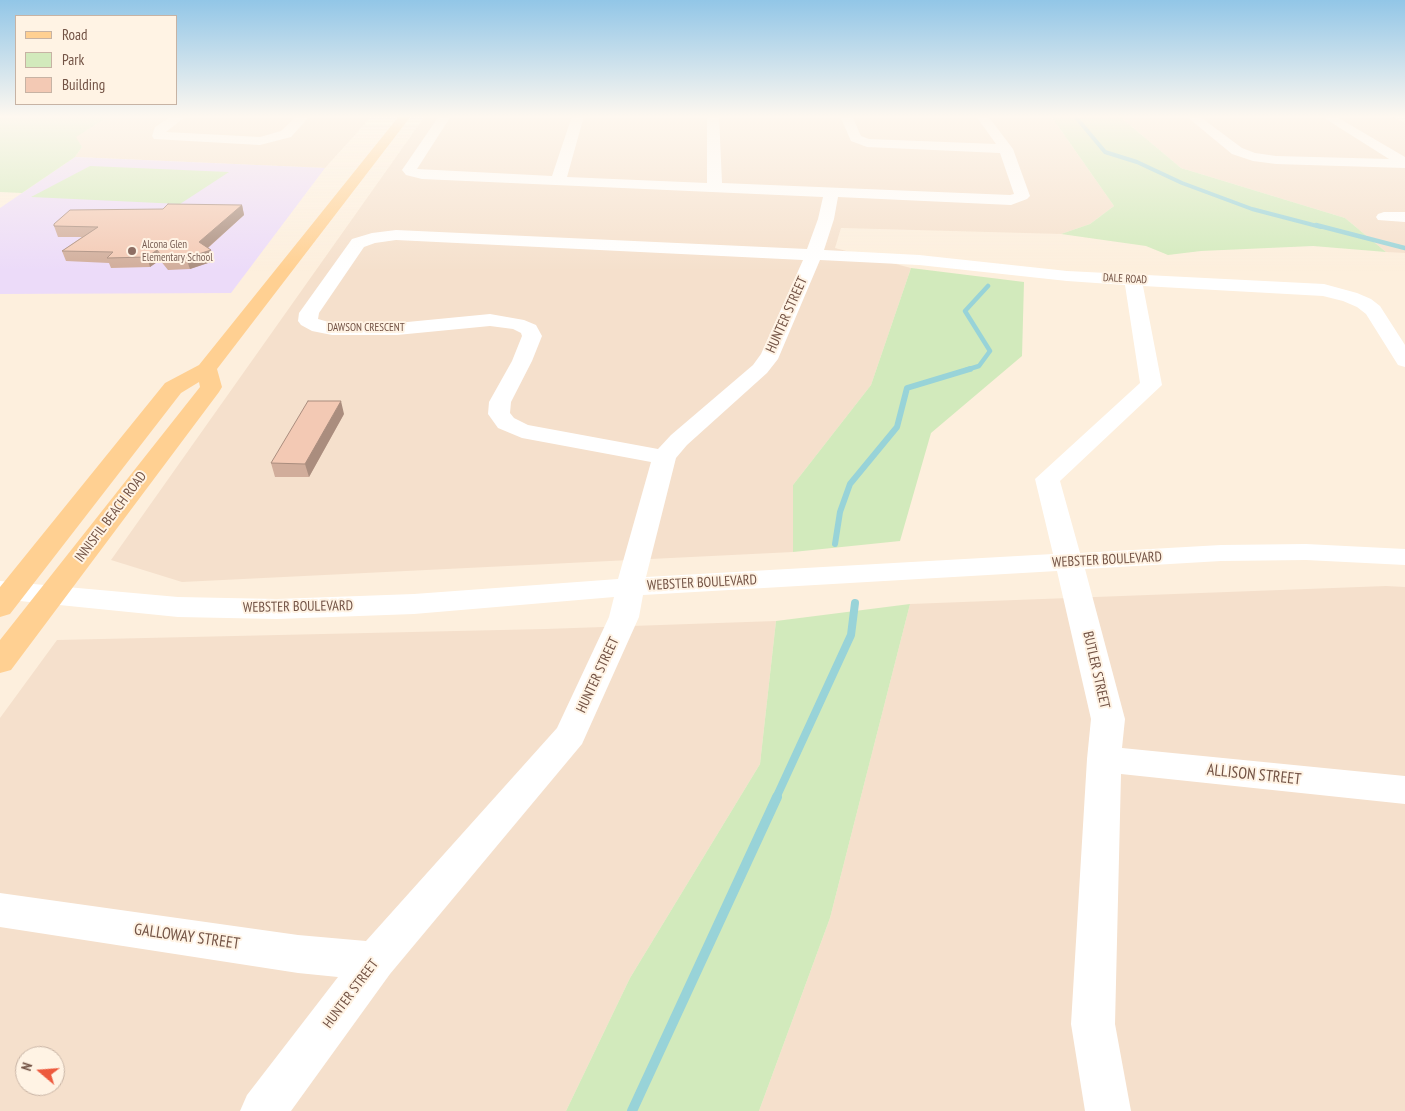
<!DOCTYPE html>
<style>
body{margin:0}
#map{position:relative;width:1405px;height:1111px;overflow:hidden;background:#fdefdd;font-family:"PT Sans Narrow",sans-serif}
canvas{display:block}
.legend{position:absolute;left:15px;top:15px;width:162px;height:90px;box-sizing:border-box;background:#fff3e4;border:1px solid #c7b3a4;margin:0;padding:6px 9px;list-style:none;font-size:15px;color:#735345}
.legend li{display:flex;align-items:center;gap:10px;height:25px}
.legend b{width:25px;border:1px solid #c7b3a4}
.north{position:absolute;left:15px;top:1046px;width:50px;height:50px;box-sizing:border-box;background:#fff3e4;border:1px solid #c7b3a4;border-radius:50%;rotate:288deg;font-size:14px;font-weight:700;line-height:20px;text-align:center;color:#735345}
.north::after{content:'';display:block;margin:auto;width:18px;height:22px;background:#ed593d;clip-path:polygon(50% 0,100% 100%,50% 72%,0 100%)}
</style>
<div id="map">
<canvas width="1405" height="1111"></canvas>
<ul class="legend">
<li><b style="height:6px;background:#ffd092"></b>Road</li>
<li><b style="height:14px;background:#d2eabc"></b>Park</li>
<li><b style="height:14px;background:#f3c9b4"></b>Building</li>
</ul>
<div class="north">N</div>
</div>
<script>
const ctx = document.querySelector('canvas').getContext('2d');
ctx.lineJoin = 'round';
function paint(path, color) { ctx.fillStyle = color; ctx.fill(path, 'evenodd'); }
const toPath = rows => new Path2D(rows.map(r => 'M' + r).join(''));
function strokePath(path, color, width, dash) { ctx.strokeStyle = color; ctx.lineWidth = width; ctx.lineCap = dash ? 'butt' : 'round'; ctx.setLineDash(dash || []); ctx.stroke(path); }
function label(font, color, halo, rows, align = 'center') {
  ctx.font = font + ' "PT Sans Narrow",sans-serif'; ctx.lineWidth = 4; ctx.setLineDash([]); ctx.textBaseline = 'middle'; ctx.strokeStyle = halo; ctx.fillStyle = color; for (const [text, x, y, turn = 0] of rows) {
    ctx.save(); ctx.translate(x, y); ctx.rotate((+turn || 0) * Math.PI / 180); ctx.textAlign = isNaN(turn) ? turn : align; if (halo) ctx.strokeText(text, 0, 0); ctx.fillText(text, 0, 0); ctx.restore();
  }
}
const residential = toPath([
 [109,116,372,116,325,168,75,157,82,147,75,137],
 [425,116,1051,116,1114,206,1090,224,1061,234,841,228,835,248,911,268,871,385,793,485,793,552,182,582,111,560],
 [1119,116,1391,116,1405,123,1405,253,1386,252,1345,218,1181,168],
 [1386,586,1405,587,1405,1111,759,1111,830,918,910,604],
 [776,621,760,764,630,978,566,1111,0,1111,0,718,57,640,545,629],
 [25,1056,55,1056,55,1086,25,1086]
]);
const education = toPath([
 [75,157,325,168,231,293,0,294,0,208]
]);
const green = toPath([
 [0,116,109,116,76,137,82,147,75,157,22,193,0,192],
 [1051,116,1119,116,1181,168,1345,218,1386,252,1313,246,1201,251,1168,255,1146,246,1061,234,1090,224,1114,206],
 [90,166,229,172,180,204,31,197],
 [911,268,1024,282,1022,356,931,433,900,541,793,552,793,485,871,385],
 [910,604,830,918,759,1111,566,1111,630,978,760,764,776,621]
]);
const streamFar4 = toPath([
 [1075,116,1105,152,1137,162,1182,183,1252,209,1321,227]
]);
const streamFar3 = toPath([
 [1316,225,1405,248],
 [966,370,979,366,990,351,965,311,988,286]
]);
const streamFar2 = toPath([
 [835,544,840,512,850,484,897,427,907,388,970,369]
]);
const streamFar1 = toPath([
 [776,798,851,635,855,603]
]);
const stream = toPath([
 [632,1111,777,797]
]);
const minor = toPath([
 [172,116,186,116,166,132,260,137,281,131,297,116,310,116,291,137,260,145,154,139,152,136,155,127,172,116],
 [439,116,451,116,417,169,552,176,572,116,584,116,567,177,707,183,707,116,719,116,722,183,1010,195,1014,194,1000,153,867,147,851,141,840,116,852,116,861,136,869,139,996,144,976,116,988,116,1013,149,1030,196,1027,199,1011,205,838,197,834,219,824,250,919,255,1067,271,1324,284,1357,293,1371,299,1380,306,1405,345,1405,367,1398,365,1366,314,1357,307,1343,301,1323,296,1143,286,1162,385,1060,481,1080,553,1221,545,1306,544,1405,549,1405,565,1306,560,1221,561,1085,569,1125,719,1122,748,1405,776,1405,804,1121,774,1115,1024,1131,1111,1085,1111,1071,1024,1087,759,1091,719,1057,571,643,595,639,617,582,744,390,974,291,1111,240,1111,247,1095,338,977,298,973,0,927,0,893,298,935,366,941,557,728,609,617,614,597,414,614,277,619,178,617,0,599,0,581,178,597,277,599,414,594,618,579,651,462,522,438,498,428,488,414,489,402,512,361,522,336,521,333,513,329,490,326,397,335,332,335,312,331,301,325,298,321,299,313,352,239,372,233,396,230,807,249,818,219,823,197,422,179,406,175,402,170,439,116],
 [396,240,803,260,761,354,753,365,671,435,658,449,528,425,514,418,510,413,511,402,532,361,542,336,536,325,524,320,490,314,397,323,332,323,318,319,319,313,364,247,375,243,396,240],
 [820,260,919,265,1067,281,1125,285,1140,383,1035,479,1053,554,646,577,676,458,687,445,767,373,778,359,820,260],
 [1186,116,1199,116,1242,148,1255,153,1276,156,1389,159,1321,116,1335,116,1405,157,1405,168,1276,164,1253,161,1232,154,1186,116],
 [1384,212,1405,212,1405,222,1378,220,1376,217,1378,214,1384,212]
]);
const major = toPath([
 [399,116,411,116,217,369,222,387,219,392,11,670,0,673,0,640,200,387,199,382,181,393,10,614,0,617,0,587,165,383,199,365,399,116]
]);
const wall = toPath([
 [242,205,244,215,208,248,214,261,190,269,168,270,160,260,150,267,111,268,109,263,66,261,62,251,82,237,58,237,54,226,163,209],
 [344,414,309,477,275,477,271,463]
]);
const shadedWall = toPath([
 [242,205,244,215,203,252,211,250,214,261,190,269,186,258,199,242],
 [157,250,160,260,150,267,147,257],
 [341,401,344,414,309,477,305,464]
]);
const building = toPath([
 [168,204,242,205,199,242,211,250,186,258,164,259,157,250,147,257,107,258,113,252,62,251,98,227,54,226,54,224,70,210,163,209,168,204],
 [308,401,341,401,305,464,271,463,308,401]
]);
const markers = [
 [132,251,5,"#8d6e63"]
];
const farEducationnames = [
 ["Alcona Glen",142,245],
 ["Elementary School",142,258]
];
const farStreetnames = [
 ["DALE ROAD",1125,279,3],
 ["DAWSON CRESCENT",366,328]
];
const streetNames = [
 ["HUNTER STREET",787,315,-66],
 ["INNISFIL BEACH ROAD",111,517,-53],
 ["WEBSTER BOULEVARD",1107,560,-3],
 ["WEBSTER BOULEVARD",702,583,-3],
 ["WEBSTER BOULEVARD",298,607,-1],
 ["BUTLER STREET",1096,670,77],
 ["HUNTER STREET",598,675,-65],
 ["HUNTER STREET",351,994,-53]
];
const nearStreetnames = [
 ["ALLISON STREET",1254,775,6],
 ["GALLOWAY STREET",187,937,8]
];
paint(residential, '#f5e0cc');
paint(education, '#ecdbf9');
paint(green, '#d2eabc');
strokePath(streamFar4, '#98d3d8', 4);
strokePath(streamFar3, '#98d3d8', 4.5);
strokePath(streamFar2, '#98d3d8', 6);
strokePath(streamFar1, '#98d3d8', 8);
strokePath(stream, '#98d3d8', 10);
paint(minor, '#fff');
paint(major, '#ffd092');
paint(wall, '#d1ad9b');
paint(shadedWall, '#aa8d7e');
paint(building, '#f3c9b4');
strokePath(building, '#aa8d7e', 1);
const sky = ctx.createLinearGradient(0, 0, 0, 271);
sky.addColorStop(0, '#92c6e7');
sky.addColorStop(0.43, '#fef8f0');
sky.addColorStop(1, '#fef8f000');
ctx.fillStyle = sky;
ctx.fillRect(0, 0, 1405, 271);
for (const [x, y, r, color] of markers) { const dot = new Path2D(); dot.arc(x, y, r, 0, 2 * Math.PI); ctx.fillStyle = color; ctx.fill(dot); strokePath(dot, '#fff3e4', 2); }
label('11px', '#785e54', '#fff3e4', farEducationnames, 'left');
label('11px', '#735345', '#fff3e4', farStreetnames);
label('14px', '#735345', '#fff3e4', streetNames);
label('16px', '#735345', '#fff3e4', nearStreetnames);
</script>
